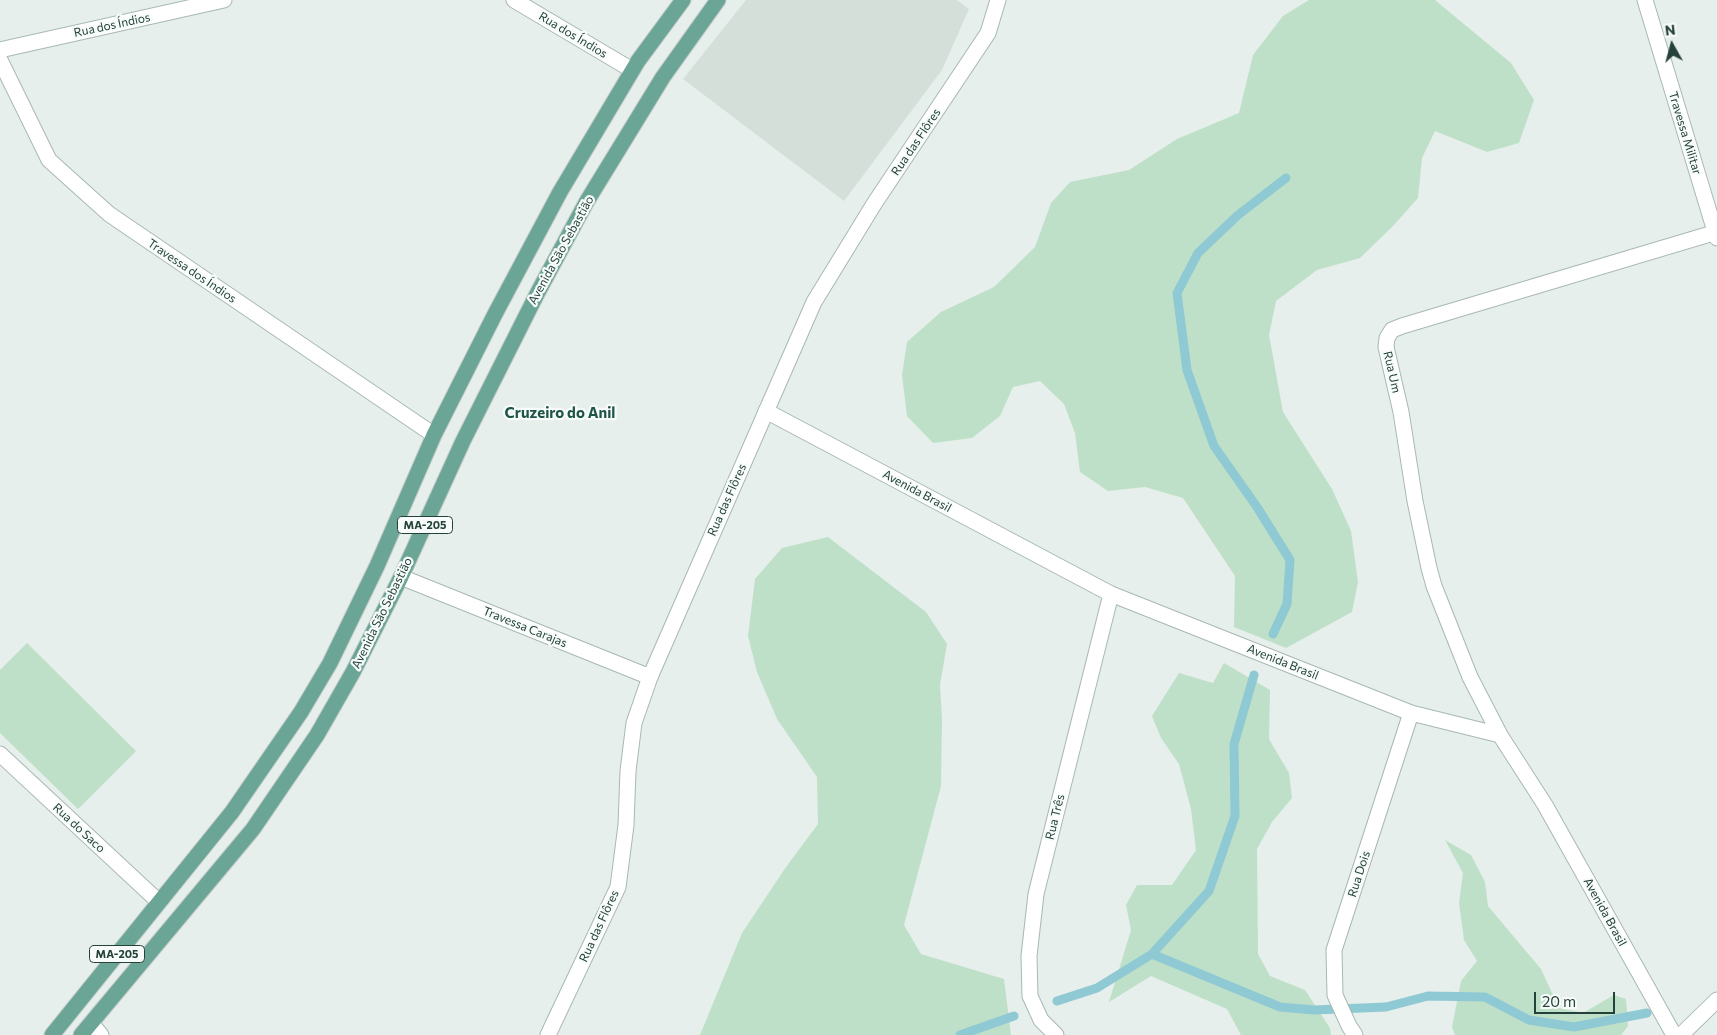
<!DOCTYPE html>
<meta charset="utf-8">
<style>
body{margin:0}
#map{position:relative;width:1717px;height:1035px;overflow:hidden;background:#e6efeb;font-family:Commissioner,sans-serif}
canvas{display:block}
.north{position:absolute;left:1647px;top:20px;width:50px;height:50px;-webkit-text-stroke:4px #f7fbf9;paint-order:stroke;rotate:353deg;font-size:14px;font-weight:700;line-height:20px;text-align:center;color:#24423a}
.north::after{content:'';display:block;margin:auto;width:18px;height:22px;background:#24423a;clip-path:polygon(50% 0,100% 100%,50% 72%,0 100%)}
.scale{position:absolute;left:1534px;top:992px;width:81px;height:22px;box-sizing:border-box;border:2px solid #24423a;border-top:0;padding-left:6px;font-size:15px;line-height:18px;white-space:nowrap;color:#24423a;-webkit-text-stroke:4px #f7fbf9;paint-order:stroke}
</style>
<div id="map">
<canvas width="1717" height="1035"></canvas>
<div class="north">N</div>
<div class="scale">20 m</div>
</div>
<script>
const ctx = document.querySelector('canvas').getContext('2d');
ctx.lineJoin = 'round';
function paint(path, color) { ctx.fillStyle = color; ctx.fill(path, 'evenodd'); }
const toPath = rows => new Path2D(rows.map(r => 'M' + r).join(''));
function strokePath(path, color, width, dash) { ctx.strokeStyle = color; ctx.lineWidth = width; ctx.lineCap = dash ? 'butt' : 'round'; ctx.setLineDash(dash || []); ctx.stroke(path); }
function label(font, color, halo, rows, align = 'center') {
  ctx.font = font + ' Commissioner,sans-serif'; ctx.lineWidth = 4.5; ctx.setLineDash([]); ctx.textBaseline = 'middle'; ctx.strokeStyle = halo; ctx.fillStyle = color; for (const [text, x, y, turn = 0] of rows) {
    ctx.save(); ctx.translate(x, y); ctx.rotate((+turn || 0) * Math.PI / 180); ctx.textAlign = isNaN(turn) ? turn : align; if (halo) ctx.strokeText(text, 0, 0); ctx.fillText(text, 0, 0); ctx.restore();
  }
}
const built = toPath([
 [746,0,957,0,969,9,942,70,844,201,683,79]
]);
const green = toPath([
 [1309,0,1435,0,1511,63,1534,100,1519,143,1487,152,1435,131,1422,158,1418,198,1393,226,1360,258,1317,270,1276,301,1269,335,1283,412,1332,489,1351,531,1358,582,1352,612,1286,648,1234,627,1235,576,1183,498,1145,487,1108,491,1080,472,1075,433,1064,404,1040,381,1013,387,1000,416,972,438,933,443,907,416,902,375,907,342,941,312,994,287,1035,247,1051,203,1070,182,1129,170,1177,139,1239,113,1253,55,1283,16],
 [828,537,926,612,947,644,940,685,942,720,941,786,904,925,921,954,1004,979,1011,1035,700,1035,742,933,786,867,818,824,817,777,777,719,757,672,748,636,755,579,782,548],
 [27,643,136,751,78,809,0,733,0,670],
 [1224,663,1270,690,1269,739,1289,773,1292,798,1272,822,1257,849,1258,954,1270,976,1305,990,1330,1028,1331,1035,1241,1035,1227,1009,1151,976,1109,1002,1131,930,1126,905,1137,885,1172,885,1196,850,1191,809,1179,764,1161,738,1152,716,1179,673,1213,683],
 [1445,840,1471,855,1485,882,1488,906,1541,969,1559,1008,1583,1013,1614,995,1626,999,1628,1026,1621,1035,1455,1035,1452,1027,1461,981,1477,961,1464,940,1459,903,1463,873]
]);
const stream = toPath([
 [1273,634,1287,604,1290,560,1257,507,1214,446,1187,370,1177,293,1198,253,1238,215,1286,178],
 [1152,954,1280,1007,1314,1010,1386,1007,1428,996,1485,997,1529,1020,1574,1027,1647,1013],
 [1057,1001,1097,988,1152,954,1209,891,1235,816,1234,744,1254,675],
 [960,1035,1014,1016]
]);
const minor = toPath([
 [1645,0,1717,238],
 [0,60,49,160,109,214,434,435],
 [766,411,1111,594,1411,713,1500,735],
 [401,577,650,677],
 [0,754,159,902],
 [91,1023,101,1035],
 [1056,1035,1041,1020,1030,996,1029,956,1036,894,1111,594],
 [1355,1035,1349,1026,1335,995,1334,950,1411,713],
 [1674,1035,1545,805,1500,735,1470,677,1434,586,1429,568,1415,501,1401,412,1386,347,1387,338,1392,330,1402,326,1717,232],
 [1681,1035,1717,1000]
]);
const tertiary = toPath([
 [514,0,632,70],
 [0,50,224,0],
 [548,1035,618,887,626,825,628,771,634,723,650,677,814,302,874,204,988,33,998,0]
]);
const primary = toPath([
 [52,1035,232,812,301,712,330,663,377,566,434,435,495,314,560,192,638,61,683,0],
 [81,1035,253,829,317,735,353,672,401,577,463,441,538,292,587,201,663,77,718,0]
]);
const shields = [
 [425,525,55],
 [117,954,55]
];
const shieldNames = [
 ["MA-205",425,525],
 ["MA-205",117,954]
];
const streetNames = [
 ["Rua dos Índios",112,25,-12],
 ["Rua dos Índios",573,35,31],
 ["Travessa Militar",1685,133,73],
 ["Rua das Flôres",916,142,-56],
 ["Avenida São Sebastião",561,250,-61],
 ["Travessa dos Índios",192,271,34],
 ["Rua Um",1392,372,77],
 ["Avenida Brasil",917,491,28],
 ["Rua das Flôres",727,500,-66],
 ["Avenida São Sebastião",382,613,-64],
 ["Travessa Carajas",525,627,22],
 ["Avenida Brasil",1283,662,22],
 ["Rua Três",1055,817,-76],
 ["Rua do Saco",79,828,43],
 ["Rua Dois",1359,874,-72],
 ["Avenida Brasil",1605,912,61],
 ["Rua das Flôres",599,926,-65]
];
const quarterNames = [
 ["Cruzeiro do Anil",560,413]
];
paint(built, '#d4dfda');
paint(green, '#bfe0c8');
strokePath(stream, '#8ec9d4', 9);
strokePath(minor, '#a8b8b2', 17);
strokePath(tertiary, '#a8b8b2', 17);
strokePath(primary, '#c2cac8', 17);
strokePath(minor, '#fff', 15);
strokePath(tertiary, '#fff', 15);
strokePath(primary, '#6aa596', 15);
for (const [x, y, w] of shields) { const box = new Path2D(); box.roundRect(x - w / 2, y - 8.5, w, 17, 4); ctx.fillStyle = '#f7fbf9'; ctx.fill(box); strokePath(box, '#24423a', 1); }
label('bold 11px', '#24423a', null, shieldNames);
label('12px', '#24423a', '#f7fbf9', streetNames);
label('bold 15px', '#1f5548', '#f7fbf9', quarterNames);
</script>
